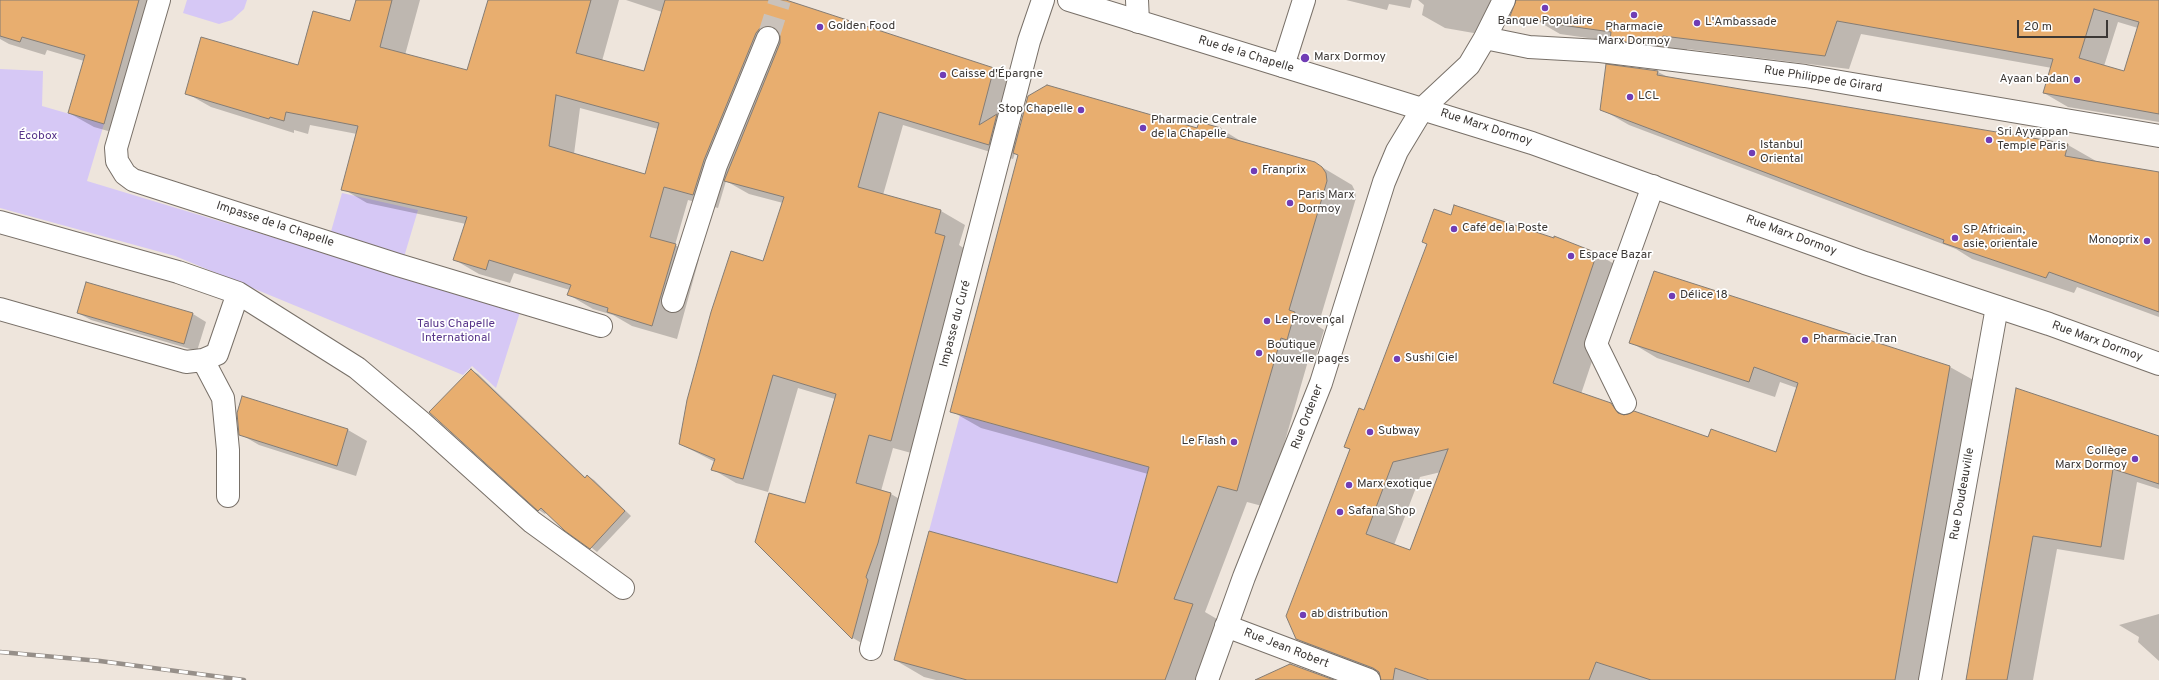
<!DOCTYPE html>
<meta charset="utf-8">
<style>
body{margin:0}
#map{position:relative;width:2159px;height:680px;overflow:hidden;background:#eee5dc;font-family:Overpass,sans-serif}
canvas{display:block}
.scale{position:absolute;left:2017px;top:20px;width:91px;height:18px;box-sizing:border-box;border:2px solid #3c3835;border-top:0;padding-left:5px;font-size:12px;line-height:14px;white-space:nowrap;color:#3c3835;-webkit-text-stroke:3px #fff;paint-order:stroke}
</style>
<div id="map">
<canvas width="2159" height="680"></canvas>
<div class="scale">20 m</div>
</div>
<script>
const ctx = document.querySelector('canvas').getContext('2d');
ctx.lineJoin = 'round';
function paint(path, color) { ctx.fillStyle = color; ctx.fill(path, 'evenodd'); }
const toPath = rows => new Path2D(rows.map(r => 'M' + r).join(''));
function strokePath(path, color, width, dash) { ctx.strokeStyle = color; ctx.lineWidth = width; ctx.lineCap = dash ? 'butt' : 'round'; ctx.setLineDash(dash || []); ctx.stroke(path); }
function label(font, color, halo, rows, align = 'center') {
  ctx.font = font + ' Overpass,sans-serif'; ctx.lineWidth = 3.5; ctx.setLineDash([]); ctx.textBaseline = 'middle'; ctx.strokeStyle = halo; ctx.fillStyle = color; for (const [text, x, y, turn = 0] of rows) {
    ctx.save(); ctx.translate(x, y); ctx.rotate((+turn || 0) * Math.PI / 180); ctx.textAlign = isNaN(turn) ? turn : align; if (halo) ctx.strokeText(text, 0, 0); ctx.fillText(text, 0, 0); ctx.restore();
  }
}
const green = toPath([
 [187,0,247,0,244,9,232,20,219,24,183,13],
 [0,69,43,71,42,106,104,124,87,181,520,312,496,388,472,366,463,375,175,256,0,208],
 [342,193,418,210,404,257,330,235],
 [960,415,1149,467,1117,583,929,531]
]);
const shadow = toPath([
 [0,0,168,0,129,137,94,127,69,113,84,61,47,50,45,55,9,44,0,39],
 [357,0,420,0,405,55,468,72,489,0,619,0,602,61,644,72,662,12,626,0,785,0,993,69,1018,83,1008,121,1020,128,1198,130,1200,123,1221,129,1244,143,1315,163,1352,185,1355,191,1356,198,1318,326,1324,330,1316,356,1310,354,1266,507,1247,502,1205,612,1222,622,1200,680,936,680,924,677,895,660,1117,584,1148,474,981,428,951,411,1019,155,1015,153,1013,159,903,125,883,195,941,211,965,225,959,245,968,251,915,454,893,448,881,491,891,494,915,508,877,652,853,638,756,541,806,504,835,399,798,388,768,492,736,483,712,469,715,462,680,444,764,262,783,203,749,194,726,181,718,208,688,200,675,245,699,259,677,339,632,326,613,315,593,309,569,295,570,290,514,273,510,283,479,274,455,260,466,224,367,203,343,189,357,134,310,125,308,134,294,130,294,133,211,107,186,93,299,66,351,22],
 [580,108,658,129,645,175,574,154],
 [1346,0,1412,0,1410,8,1389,4,1387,10],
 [1418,0,1503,0,1485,35,1445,28,1422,15,1424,5],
 [1534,0,2159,0,2159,122,2068,107,2044,93,2052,68,1861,34,1849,69,1687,49,1685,59,1616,42,1560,34,1536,20],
 [2118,22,2138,28,2124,72,2104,66],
 [1658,72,1668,77,2068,145,2096,161,2159,173,2159,317,2077,287,2074,293,1972,259,1956,249,1629,125,1601,109],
 [1452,217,1554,239,1555,237,1597,254,1623,269,1581,394,1611,404,1629,415,1709,438,1777,453,1797,388,1780,382,1775,397,1657,358,1630,342,1655,272,1950,367,1977,382,1924,680,1381,680,1380,675,1324,654,1297,639,1350,449,1345,446,1365,412],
 [1441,472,1411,552,1394,545,1420,477],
 [78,313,193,314,206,322,197,351,91,320],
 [471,370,478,374,586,478,588,476,594,480,631,516,597,552,547,512,545,514,539,510],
 [2016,390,2159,437,2159,489,2137,482,2124,560,2057,549,2033,680,1966,680],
 [243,397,348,430,367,441,356,476,259,445,240,434],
 [2159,614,2159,661,2138,642,2139,637,2119,625]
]);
const building = toPath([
 [0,0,139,0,104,124,68,113,85,55,22,37,20,42,0,36,0,0],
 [356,0,392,0,380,47,467,70,488,0,591,0,576,53,644,71,665,0,786,0,994,68,979,125,997,114,989,145,879,112,858,187,941,210,935,233,945,236,891,441,869,435,856,483,891,493,878,543,866,577,868,580,852,639,755,542,769,493,805,503,836,394,773,375,743,479,711,470,715,459,679,444,687,400,711,312,731,251,763,261,784,197,724,181,780,43,780,36,778,30,772,26,766,26,760,28,756,33,704,160,693,195,664,187,650,237,676,244,652,326,607,312,608,308,567,295,571,285,489,260,486,270,453,260,467,217,341,190,358,126,286,112,284,121,270,117,269,119,185,94,201,37,298,65,313,11,350,21,356,0],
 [556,95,659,123,645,174,549,146,556,95],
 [1516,0,2159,0,2159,114,2043,93,2053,59,1837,21,1825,56,1663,36,1661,46,1610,40,1611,32,1554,24,1554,22,1509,19,1516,0],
 [2094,9,2139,22,2124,71,2079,58,2094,9],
 [1606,64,1658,71,1657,75,2068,144,2065,156,2159,172,2159,312,2049,272,2046,278,1943,243,1944,240,1600,110,1606,64],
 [1047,85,1197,128,1199,122,1221,128,1219,135,1315,162,1322,167,1326,173,1327,181,1289,310,1295,312,1287,340,1281,338,1237,491,1218,486,1174,599,1193,604,1165,680,967,680,894,660,929,531,1117,583,1149,467,950,412,1018,155,1013,153,1028,96,1047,85],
 [1454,205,1554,238,1554,236,1597,253,1553,383,1611,403,1618,413,1624,415,1634,411,1708,437,1711,429,1776,452,1798,383,1754,367,1749,382,1629,343,1654,271,1950,366,1895,680,1651,680,1596,662,1589,680,1429,680,1395,668,1393,680,1381,680,1379,672,1373,668,1296,639,1286,616,1350,449,1344,447,1359,408,1364,410,1427,244,1422,242,1434,209,1451,215,1454,205],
 [1448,449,1410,550,1366,534,1393,462,1448,449],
 [86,282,193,313,184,344,77,313,86,282],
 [471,369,585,478,587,475,625,511,590,549,565,531,541,508,538,511,429,412,471,369],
 [2016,388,2159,436,2159,484,2113,469,2101,547,2033,536,2007,680,1966,680,2016,388],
 [242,396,348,429,337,466,239,435,237,413,242,396],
 [1290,664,1334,680,1255,680,1290,664]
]);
const minorTunnel = toPath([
 [768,38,780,0]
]);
const minor = toPath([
 [159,0,116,148,117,161,125,174,133,180,398,265,601,326],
 [1137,0,1138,22],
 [1485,38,1529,47,1600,51,1805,76,2159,136],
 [1283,66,1304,0],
 [1423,108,1469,65,1485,38,1504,0],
 [0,222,178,272,238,293,357,368,421,422,532,522,623,588],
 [673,301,716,165,768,38],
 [0,309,186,362,203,360,217,354,238,293],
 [203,360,223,398,228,450,228,496],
 [1625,403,1596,344,1653,186],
 [1226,626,1369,680],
 [871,649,1029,41,1043,0],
 [1930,680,1997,307]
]);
const major = toPath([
 [1069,0,1532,143,1865,263,2049,324,2159,364],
 [1207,680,1244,577,1321,383,1384,182,1397,151,1423,108]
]);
const rail = toPath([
 [0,652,100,661,244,680]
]);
const markers = [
 [1545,8,4,"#703db5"],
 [1634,15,4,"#703db5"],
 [1697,23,4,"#703db5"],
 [820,27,4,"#703db5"],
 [1305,58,5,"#703db5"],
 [943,75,4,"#703db5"],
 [2077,80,4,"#703db5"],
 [1630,97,4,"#703db5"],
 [1081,110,4,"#703db5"],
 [1143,128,4,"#703db5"],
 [1989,140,4,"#703db5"],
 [1752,153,4,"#703db5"],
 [1254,171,4,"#703db5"],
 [1290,203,4,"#703db5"],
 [1454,229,4,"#703db5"],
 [1955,238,4,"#703db5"],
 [2147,241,4,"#703db5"],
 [1571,256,4,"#703db5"],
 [1672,296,4,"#703db5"],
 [1267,321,4,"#703db5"],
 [1805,340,4,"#703db5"],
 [1259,353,4,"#703db5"],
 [1397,359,4,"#703db5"],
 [1370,432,4,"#703db5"],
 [1234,442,4,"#703db5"],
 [2135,459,4,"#703db5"],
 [1349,485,4,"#703db5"],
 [1340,512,4,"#703db5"],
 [1303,615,4,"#703db5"]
];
const poiNames = [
 ["Banque Populaire",1545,22,"center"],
 ["L'Ambassade",1705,23],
 ["Golden Food",828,27],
 ["Pharmacie",1634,28,"center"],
 ["Marx Dormoy",1634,42,"center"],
 ["Marx Dormoy",1314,58],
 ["Caisse d'Épargne",951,75],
 ["Ayaan badan",2069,80,"right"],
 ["LCL",1638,97],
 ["Stop Chapelle",1073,110,"right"],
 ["Pharmacie Centrale",1151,121],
 ["de la Chapelle",1151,135],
 ["Sri Ayyappan",1997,133],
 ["Temple Paris",1997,147],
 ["Istanbul",1760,146],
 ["Oriental",1760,160],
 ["Franprix",1262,171],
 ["Paris Marx",1298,196],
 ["Dormoy",1298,210],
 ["Café de la Poste",1462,229],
 ["SP Africain,",1963,231],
 ["asie, orientale",1963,245],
 ["Monoprix",2139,241,"right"],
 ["Espace Bazar",1579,256],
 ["Délice 18",1680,296],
 ["Le Provençal",1275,321],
 ["Pharmacie Tran",1813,340],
 ["Boutique",1267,346],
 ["Nouvelle pages",1267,360],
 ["Sushi Ciel",1405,359],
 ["Subway",1378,432],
 ["Le Flash",1226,442,"right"],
 ["Collège",2127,452,"right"],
 ["Marx Dormoy",2127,466,"right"],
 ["Marx exotique",1357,485],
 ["Safana Shop",1348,512],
 ["ab distribution",1311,615]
];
const streetNames = [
 ["Rue de la Chapelle",1246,55,17],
 ["Rue Philippe de Girard",1823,80,9],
 ["Rue Marx Dormoy",1486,128,18],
 ["Impasse de la Chapelle",275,225,18],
 ["Rue Marx Dormoy",1791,236,20],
 ["Impasse du Curé",956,324,-75],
 ["Rue Marx Dormoy",2097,342,20],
 ["Rue Ordener",1308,417,-69],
 ["Rue Doudeauville",1963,494,-80],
 ["Rue Jean Robert",1286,649,21]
];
const parkNames = [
 ["Écobox",38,137],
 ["Talus Chapelle",456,325],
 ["International",456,339]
];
paint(green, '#d6c8f5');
paint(shadow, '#0003');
paint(building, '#e8ae6f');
strokePath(building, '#847c74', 1);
strokePath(minorTunnel, '#cac2bb', 22, [22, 11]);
strokePath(minor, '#787068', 24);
strokePath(major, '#787068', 24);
strokePath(minor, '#fff', 22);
strokePath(major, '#fff', 22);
strokePath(rail, '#968f89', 4.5);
strokePath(rail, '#fff', 3, [9]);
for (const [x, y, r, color] of markers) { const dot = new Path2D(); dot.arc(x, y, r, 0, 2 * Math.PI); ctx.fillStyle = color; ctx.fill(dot); strokePath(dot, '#fff', 1.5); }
label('12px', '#3c3835', '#fff', poiNames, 'left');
label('12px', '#3c3835', '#fff', streetNames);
label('12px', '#58368a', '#fff', parkNames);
</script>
